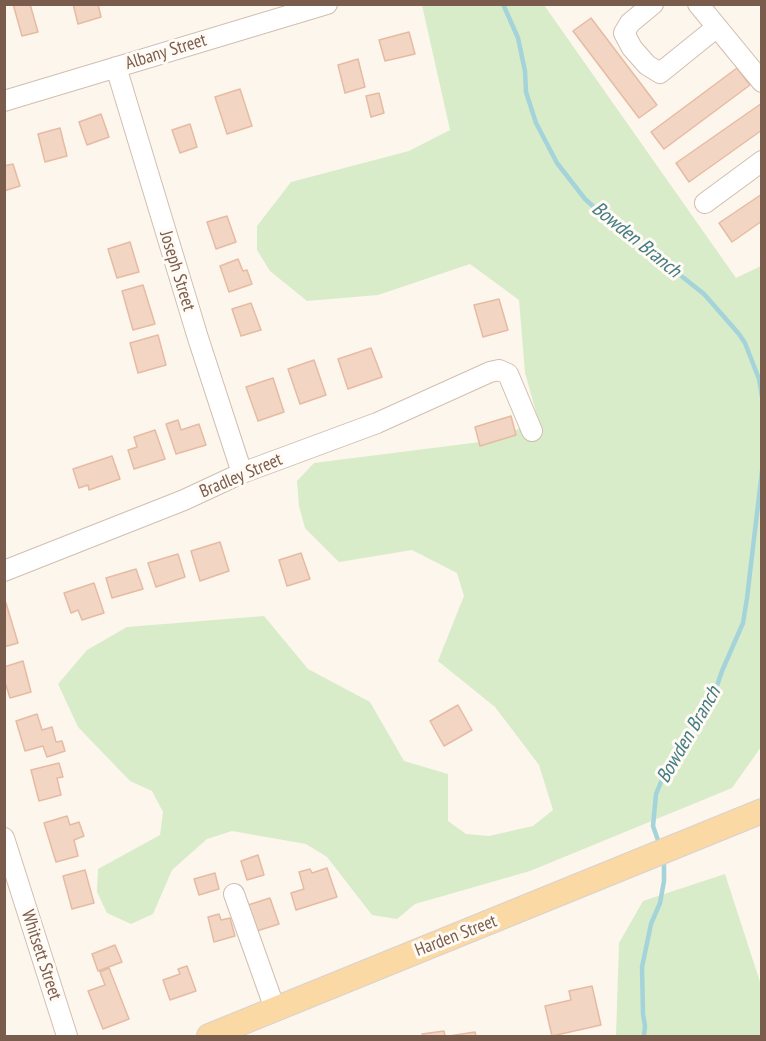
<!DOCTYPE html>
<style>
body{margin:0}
#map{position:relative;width:766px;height:1041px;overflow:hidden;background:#fdf6ec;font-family:"PT Sans Narrow",sans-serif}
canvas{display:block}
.frame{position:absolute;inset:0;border:6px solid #7a5c4d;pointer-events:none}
</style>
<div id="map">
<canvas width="766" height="1041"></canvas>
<div class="frame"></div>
</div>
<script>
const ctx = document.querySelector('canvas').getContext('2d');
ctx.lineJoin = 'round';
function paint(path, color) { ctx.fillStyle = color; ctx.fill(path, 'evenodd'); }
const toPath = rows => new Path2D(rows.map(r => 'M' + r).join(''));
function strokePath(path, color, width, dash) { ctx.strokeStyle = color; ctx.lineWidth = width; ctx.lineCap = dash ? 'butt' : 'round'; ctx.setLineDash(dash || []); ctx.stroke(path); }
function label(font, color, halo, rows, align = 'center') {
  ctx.font = font + ' "PT Sans Narrow",sans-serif'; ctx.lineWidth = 6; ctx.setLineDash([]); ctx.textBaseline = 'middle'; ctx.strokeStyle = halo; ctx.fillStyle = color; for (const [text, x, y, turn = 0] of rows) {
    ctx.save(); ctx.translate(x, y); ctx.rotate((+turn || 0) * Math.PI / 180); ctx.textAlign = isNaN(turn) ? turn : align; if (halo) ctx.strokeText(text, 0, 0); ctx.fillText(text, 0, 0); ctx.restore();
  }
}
const green = toPath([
 [422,5,544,5,736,278,761,266,761,747,732,788,530,871,415,904,397,919,372,915,327,857,306,844,232,831,207,839,172,870,153,914,131,924,107,913,97,892,98,869,160,835,163,812,152,791,130,781,78,727,58,684,87,650,127,627,264,616,308,669,370,702,404,761,448,774,448,821,466,834,489,836,533,826,553,810,539,765,495,707,438,661,464,596,457,573,412,550,339,562,305,528,299,506,297,481,314,463,496,440,538,419,525,373,519,300,470,264,378,295,307,301,270,271,257,250,257,226,291,182,409,151,450,130],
 [725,874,761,985,761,1036,616,1036,619,943,643,901]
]);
const stream = toPath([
 [503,4,518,38,525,71,526,92,536,123,557,163,585,199,626,236,675,271,704,294,739,334,745,343,759,379,762,397],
 [660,846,653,826,656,794,666,770,709,709,722,671,743,623,747,598,762,471],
 [644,1036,645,1026,643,1014,642,967,651,924,660,903,664,881,664,860]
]);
const building = toPath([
 [13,4,30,4,38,32,22,36,13,4],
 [73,4,98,4,101,17,78,24,73,4],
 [591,18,657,105,639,118,573,31,591,18],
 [409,32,415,54,385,61,379,40,409,32],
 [358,59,365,87,345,93,338,65,358,59],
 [737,68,750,85,664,149,651,132,737,68],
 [240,89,252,126,227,134,215,97,240,89],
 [379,93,384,113,371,117,366,96,379,93],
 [762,103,762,130,689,182,676,163,762,103],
 [101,114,109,137,87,145,79,122,101,114],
 [190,124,197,147,180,153,172,130,190,124],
 [60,128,67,156,45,162,38,134,60,128],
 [13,164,20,186,4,191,4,166,13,164],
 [762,194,762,221,732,242,719,223,762,194],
 [227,216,236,242,216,249,207,222,227,216],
 [130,242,139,272,117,278,108,249,130,242],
 [238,259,243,271,247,270,252,284,229,292,220,266,238,259],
 [143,285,155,324,133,330,122,291,143,285],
 [499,299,508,330,483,337,474,305,499,299],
 [251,303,261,330,241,336,232,309,251,303],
 [158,335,166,365,138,373,130,343,158,335],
 [371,348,382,377,348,389,338,359,371,348],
 [314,360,326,395,300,404,288,369,314,360],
 [273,378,284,412,258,421,246,387,273,378],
 [511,416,516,435,480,446,475,427,511,416],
 [178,420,181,430,199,424,206,445,176,454,166,424,178,420],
 [155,430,165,459,134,469,128,450,137,447,134,437,155,430],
 [112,456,120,479,89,490,88,485,79,488,73,469,112,456],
 [220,542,229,571,200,581,191,551,220,542],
 [301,553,310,579,287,586,279,560,301,553],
 [178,554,185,577,156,587,148,563,178,554],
 [136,569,143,589,112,598,106,578,136,569],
 [94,583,104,613,82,620,78,610,71,613,64,593,94,583],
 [6,603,18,643,4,647,4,604,6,603],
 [23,661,31,692,10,698,4,679,4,667,23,661],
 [458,705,472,730,444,746,430,721,458,705],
 [37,714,42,730,52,727,56,742,62,741,65,751,47,757,43,746,25,751,16,721,37,714],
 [59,763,63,777,57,778,61,795,39,801,31,770,59,763],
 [67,816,70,825,79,822,84,836,74,840,78,856,56,862,44,823,67,816],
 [258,855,264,875,247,880,241,861,258,855],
 [327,868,337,897,296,910,291,893,304,889,299,872,310,869,312,873,327,868],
 [85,870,94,903,72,909,63,876,85,870],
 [215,873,219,889,199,895,194,879,215,873],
 [270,898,279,924,257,931,248,905,270,898],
 [219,914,221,920,230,918,235,936,214,942,208,917,219,914],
 [115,945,122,962,98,971,92,954,115,945],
 [187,966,196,991,170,1000,163,980,180,974,178,969,187,966],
 [109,968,129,1019,103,1029,88,991,105,985,100,972,109,968],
 [592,986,601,1025,552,1036,545,1006,571,1000,569,991,592,986],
 [444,1031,445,1036,423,1036,422,1034,444,1031],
 [475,1032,476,1036,449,1036,475,1032]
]);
const minor = toPath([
 [653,4,630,23,624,33,632,48,647,65,660,73,717,27],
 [698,4,762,82],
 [116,67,198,338,242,473],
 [4,101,327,4],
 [705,203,762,161],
 [4,571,184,500,242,473,377,423,490,372,499,370,508,374,532,431],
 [4,838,67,1036],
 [234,894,275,1009]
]);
const major = toPath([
 [209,1036,762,811]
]);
const streetNames = [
 ["Albany Street",166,52,-17],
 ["Joseph Street",177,271,73],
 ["Bradley Street",241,476,-23],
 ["Harden Street",456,936,-21],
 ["Whitsett Street",41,955,72]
];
const waterNames = [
 ["Bowden Branch",636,240,39],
 ["Bowden Branch",689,735,-60]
];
paint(green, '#d8ecc9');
strokePath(stream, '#a5d3da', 4.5);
paint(building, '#f3d5c3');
strokePath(building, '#e6bba3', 1.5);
strokePath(minor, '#d1beb0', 22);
strokePath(major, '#dad1cd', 26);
strokePath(minor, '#fff', 20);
strokePath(major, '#fbd9a5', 24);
label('18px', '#7a5c4d', '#fffaf3', streetNames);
label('italic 20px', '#437c86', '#fffaf3', waterNames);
</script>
